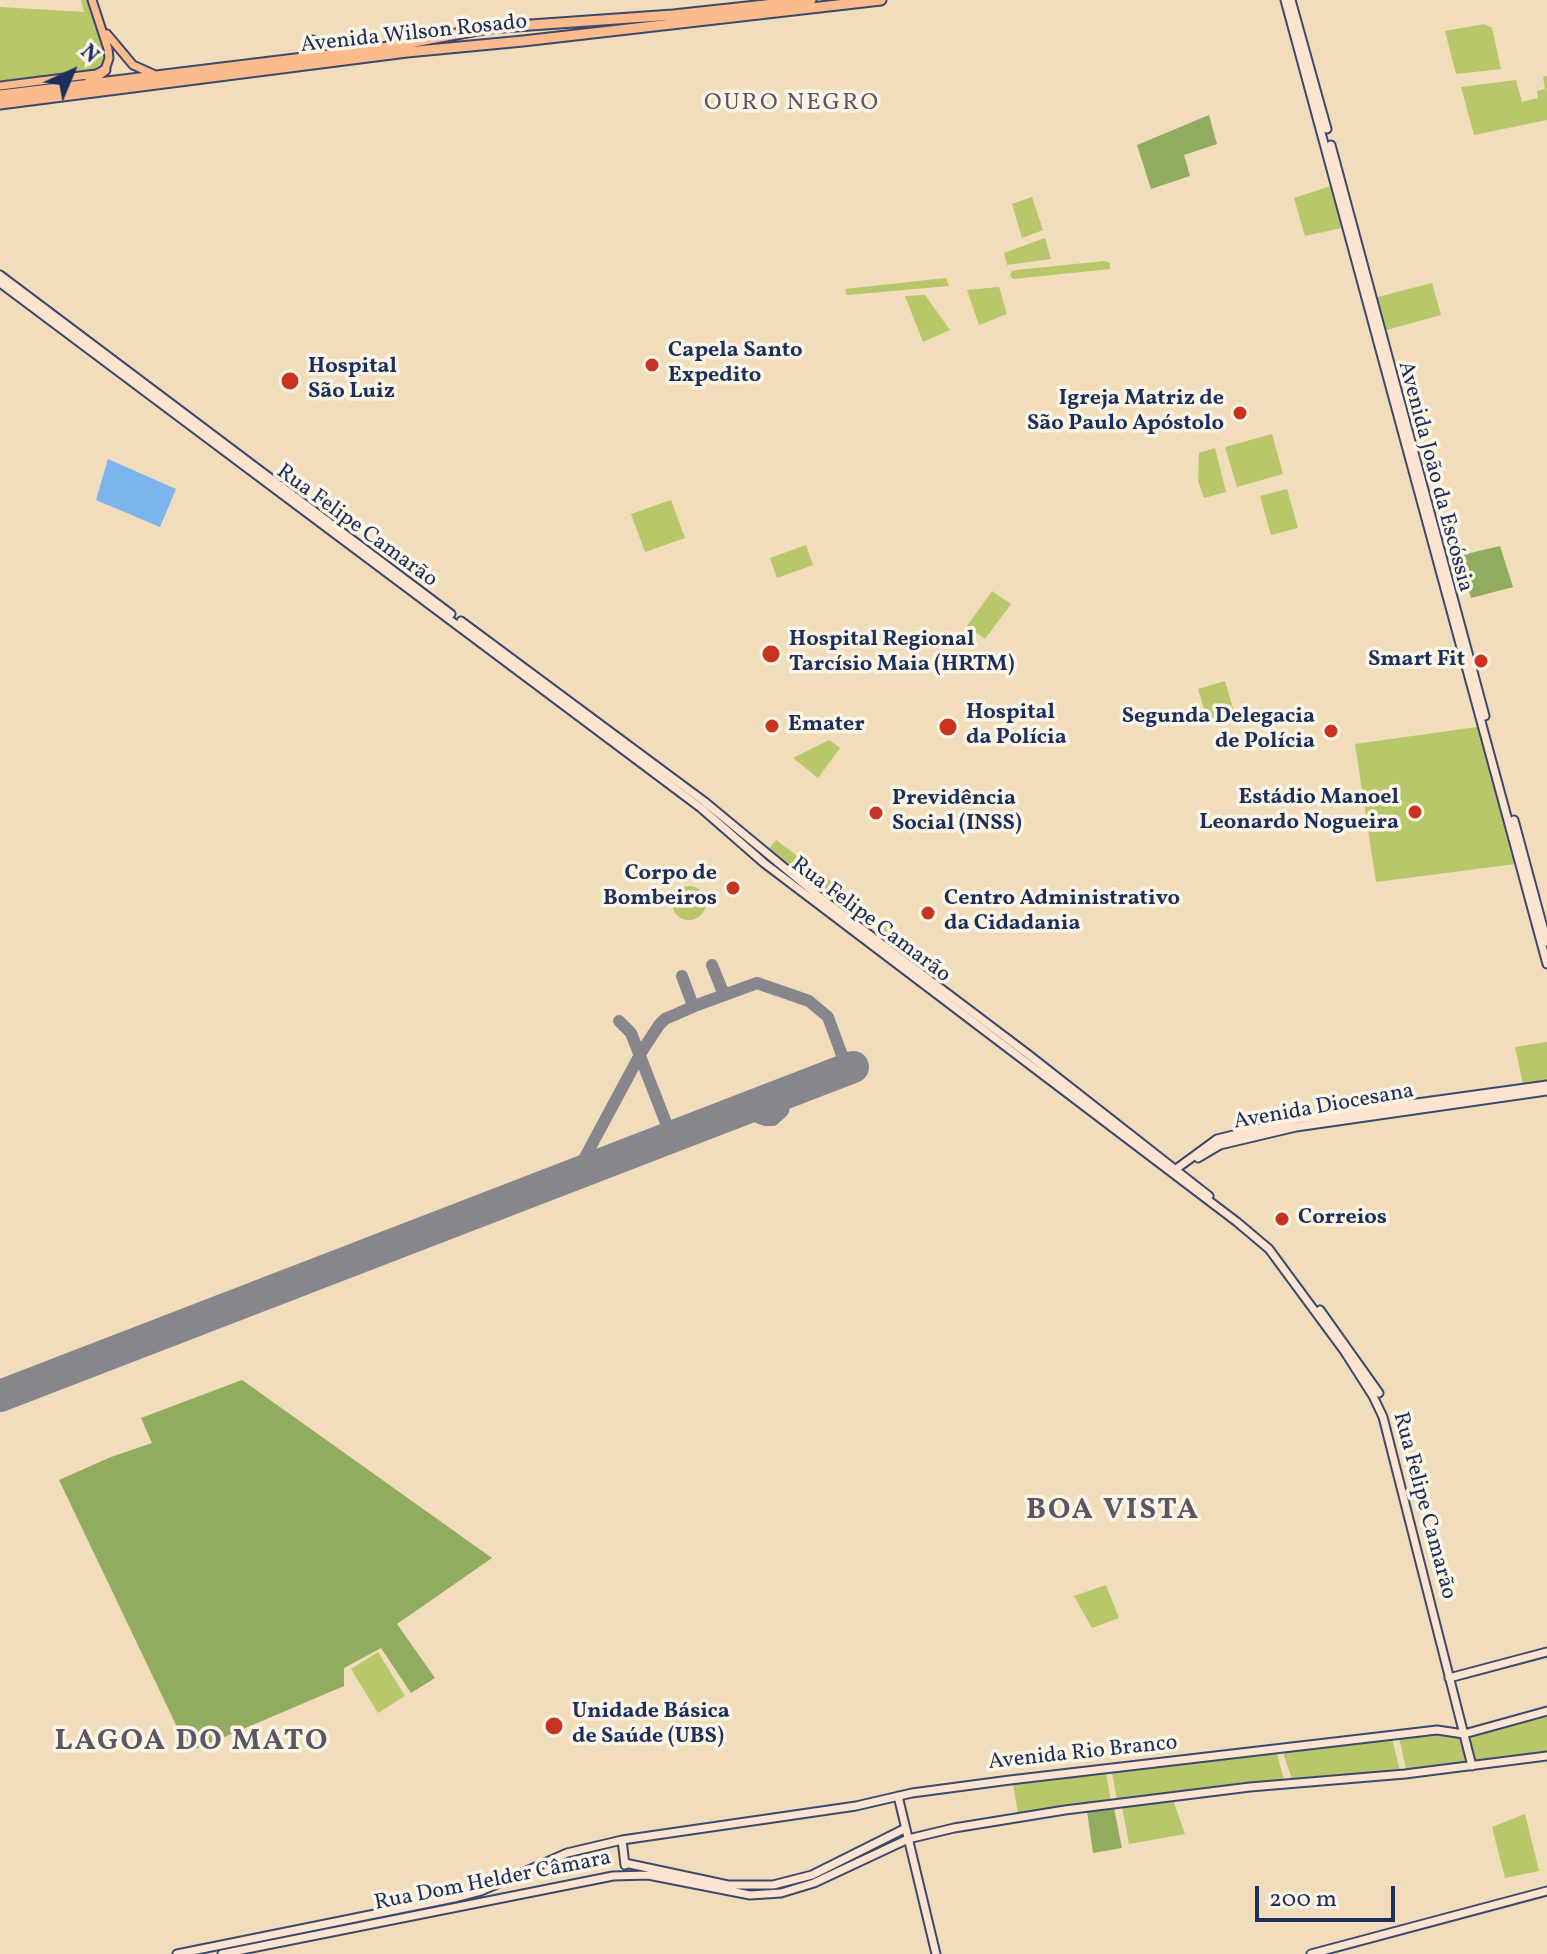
<!DOCTYPE html>
<meta charset="utf-8">
<style>
body{margin:0}
#map{position:relative;width:1547px;height:1954px;overflow:hidden;background:#f1dcbb;font-family:Vollkorn,serif}
canvas{display:block}
.north{position:absolute;left:32px;top:32px;width:80px;height:80px;-webkit-text-stroke:6px #fcf5e5;paint-order:stroke;rotate:44deg;font-size:22px;font-weight:700;line-height:32px;text-align:center;color:#1b2f5e}
.north::after{content:'';display:block;margin:auto;width:28px;height:36px;background:#1b2f5e;clip-path:polygon(50% 0,100% 100%,50% 72%,0 100%)}
.scale{position:absolute;left:1255px;top:1886px;width:140px;height:36px;box-sizing:border-box;border:4px solid #1b2f5e;border-top:0;padding-left:10px;font-size:24px;line-height:28px;white-space:nowrap;color:#1b2f5e;-webkit-text-stroke:6px #fcf5e5;paint-order:stroke}
</style>
<div id="map">
<canvas width="1547" height="1954"></canvas>
<div class="north">N</div>
<div class="scale">200 m</div>
</div>
<script>
const ctx = document.querySelector('canvas').getContext('2d');
ctx.lineJoin = 'round';
function paint(path, color) { ctx.fillStyle = color; ctx.fill(path, 'evenodd'); }
const toPath = rows => new Path2D(rows.map(r => 'M' + r).join(''));
function strokePath(path, color, width, dash) { ctx.strokeStyle = color; ctx.lineWidth = width; ctx.lineCap = dash ? 'butt' : 'round'; ctx.setLineDash(dash || []); ctx.stroke(path); }
function label(font, color, halo, rows, align = 'center') {
  ctx.font = font + ' Vollkorn,serif'; ctx.lineWidth = 7; ctx.setLineDash([]); ctx.textBaseline = 'middle'; ctx.strokeStyle = halo; ctx.fillStyle = color; for (const [text, x, y, turn = 0] of rows) {
    ctx.save(); ctx.translate(x, y); ctx.rotate((+turn || 0) * Math.PI / 180); ctx.textAlign = isNaN(turn) ? turn : align; if (halo) ctx.strokeText(text, 0, 0); ctx.fillText(text, 0, 0); ctx.restore();
  }
}
const green = toPath([
 [81,0,88,0,105,46,103,65,97,70,84,72,0,82,0,7,84,12],
 [1484,24,1492,28,1501,69,1456,74,1445,31],
 [1547,76,1547,120,1474,135,1461,87,1516,80,1522,102,1538,98,1537,91,1545,89,1543,77],
 [1331,186,1342,228,1305,236,1294,198],
 [1032,197,1043,230,1022,238,1012,204],
 [1045,238,1051,259,1007,265,1004,253],
 [1105,261,1110,263,1110,269,1013,279,1010,275,1012,271,1016,270],
 [946,278,949,286,847,295,845,289],
 [1432,283,1441,315,1383,331,1374,298],
 [999,287,1007,314,979,325,967,290],
 [925,295,950,330,923,342,905,296],
 [1272,434,1283,474,1237,487,1225,447],
 [1215,448,1226,492,1204,498,1198,481,1199,453],
 [1287,489,1298,528,1271,535,1260,496],
 [671,500,685,538,645,552,631,514],
 [806,545,813,565,777,578,770,558],
 [992,591,1011,604,985,639,967,626],
 [1225,681,1235,715,1208,722,1198,689],
 [1477,727,1481,730,1516,864,1376,882,1355,744],
 [829,740,840,748,818,778,793,758],
 [776,840,878,916,869,929,768,850],
 '672 903a17 17 0 1 1 34 0a17 17 0 1 1-34 0Z',
 [882,923,932,961,924,971,874,932],
 [1547,1042,1547,1081,1523,1084,1515,1047],
 [1106,1585,1119,1618,1092,1628,1074,1596],
 [378,1652,405,1696,378,1713,351,1669],
 [1547,1715,1547,1753,1474,1761,1469,1742,1472,1735],
 [1440,1731,1460,1737,1466,1762,1406,1769,1399,1737],
 [1392,1738,1400,1771,1319,1780,1292,1779,1284,1756,1285,1750],
 [1277,1754,1284,1780,1117,1800,1112,1773],
 [1106,1773,1111,1801,1018,1814,1013,1784],
 [1173,1800,1185,1834,1129,1844,1122,1807],
 [1525,1814,1539,1871,1505,1878,1492,1827]
]);
const forest = toPath([
 [1209,115,1217,144,1184,155,1190,176,1151,189,1137,145],
 [1500,546,1513,587,1471,598,1466,582,1452,586,1445,559],
 [242,1380,492,1558,397,1624,435,1678,411,1693,381,1648,344,1668,344,1686,189,1752,59,1480,111,1457,152,1443,141,1418],
 [1114,1808,1122,1848,1093,1853,1087,1811]
]);
const water = toPath([
 [108,459,176,489,160,527,96,500]
]);
const taxiway = toPath([
 [712,965,722,990,727,994],
 [682,976,692,1003,697,1005],
 [619,1021,631,1033,668,1128,662,1140],
 [729,1115,752,1115,765,1120,773,1120,783,1111,787,1092],
 [576,1174,642,1051,659,1025,665,1019,697,1005,757,983,809,1001,828,1017,847,1069]
]);
const runway = toPath([
 [0,1396,853,1067]
]);
const secondary = toPath([
 [1285,0,1547,964],
 [1291,0,1327,129],
 [1331,145,1485,716],
 [0,275,451,614],
 [0,283,701,808,764,863,1237,1222,1269,1249,1345,1352,1373,1396,1383,1417,1472,1766],
 [461,621,705,802,821,898,1029,1055,1209,1196],
 [1514,820,1547,942],
 [1198,1158,1220,1145,1296,1127,1547,1091],
 [1172,1172,1217,1139,1294,1120,1547,1085],
 [1320,1310,1379,1393],
 [1449,1678,1547,1652],
 [898,1796,936,1954],
 [622,1840,625,1865],
 [625,1863,728,1885,773,1885,812,1875,902,1830],
 [177,1954,454,1898,481,1891,567,1853,622,1840,856,1806,912,1793,1010,1780,1437,1730,1464,1734,1547,1711],
 [222,1954,613,1876,648,1875,750,1895,781,1893,814,1883,908,1839,954,1828,1065,1810,1250,1787,1405,1774,1547,1756],
 [1311,1954,1547,1891]
]);
const primary = toPath([
 [107,34,133,65,153,74],
 [0,86,96,74,105,70,109,58,108,49,92,0]
]);
const highway = toPath([
 [313,41,311,50,321,57],
 [89,82,105,70],
 [0,95,377,49,488,28,673,15,811,0],
 [0,104,407,52,523,41,881,0]
]);
const markers = [
 [652,365,8,"#c8321e"],
 [290,381,10,"#c8321e"],
 [1240,413,8,"#c8321e"],
 [771,654,10,"#c8321e"],
 [1481,661,8,"#c8321e"],
 [772,726,8,"#c8321e"],
 [948,727,10,"#c8321e"],
 [1331,731,8,"#c8321e"],
 [1415,812,8,"#c8321e"],
 [876,813,8,"#c8321e"],
 [733,888,8,"#c8321e"],
 [928,913,8,"#c8321e"],
 [1282,1219,8,"#c8321e"],
 [554,1726,10,"#c8321e"]
];
const streetNames = [
 ["Avenida Wilson Rosado",414,35,-6],
 ["Avenida João da Escóssia",1434,477,75],
 ["Rua Felipe Camarão",356,527,36],
 ["Rua Felipe Camarão",870,921,37],
 ["Avenida Diocesana",1324,1108,-10],
 ["Rua Felipe Camarão",1423,1506,75],
 ["Avenida Rio Branco",1083,1754,-6],
 ["Rua Dom Helder Câmara",493,1882,-11]
];
const poiNames = [
 ["Capela Santo",668,352],
 ["Expedito",668,377],
 ["Hospital",308,368],
 ["São Luiz",308,393],
 ["Igreja Matriz de",1224,400,"right"],
 ["São Paulo Apóstolo",1224,425,"right"],
 ["Hospital Regional",789,641],
 ["Tarcísio Maia (HRTM)",789,666],
 ["Smart Fit",1465,661,"right"],
 ["Hospital",966,714],
 ["da Polícia",966,739],
 ["Segunda Delegacia",1315,718,"right"],
 ["de Polícia",1315,743,"right"],
 ["Emater",788,726],
 ["Estádio Manoel",1399,799,"right"],
 ["Leonardo Nogueira",1399,824,"right"],
 ["Previdência",892,800],
 ["Social (INSS)",892,825],
 ["Corpo de",717,875,"right"],
 ["Bombeiros",717,900,"right"],
 ["Centro Administrativo",944,900],
 ["da Cidadania",944,925],
 ["Correios",1298,1219],
 ["Unidade Básica",572,1713],
 ["de Saúde (UBS)",572,1738]
];
const neighbourhoodNames = [
 ["OURO NEGRO",792,105]
];
const districtNames = [
 ["BOA VISTA",1113,1512],
 ["LAGOA DO MATO",192,1743]
];
paint(green, '#b7c76a');
paint(forest, '#91ac5e');
paint(water, '#7bb5ec');
strokePath(taxiway, '#86868c', 12);
strokePath(runway, '#86868c', 32);
strokePath(secondary, '#3b496c', 11);
strokePath(primary, '#3b496c', 11);
strokePath(highway, '#3b496c', 13);
strokePath(secondary, '#fde4d1', 7);
strokePath(primary, '#fbbb8c', 7);
strokePath(highway, '#fbbb8c', 9);
for (const [x, y, r, color] of markers) { const dot = new Path2D(); dot.arc(x, y, r, 0, 2 * Math.PI); ctx.fillStyle = color; ctx.fill(dot); strokePath(dot, '#fcf5e5', 3); }
label('22px', '#1b2f5e', '#fcf5e5', streetNames);
label('bold 22px', '#1b2f5e', '#fcf5e5', poiNames, 'left');
ctx.letterSpacing = '2px';
label('24px', '#595765', '#fcf5e5', neighbourhoodNames);
ctx.letterSpacing = '0px';
ctx.letterSpacing = '2px';
label('bold 30px', '#595765', '#fcf5e5', districtNames);
ctx.letterSpacing = '0px';
</script>
